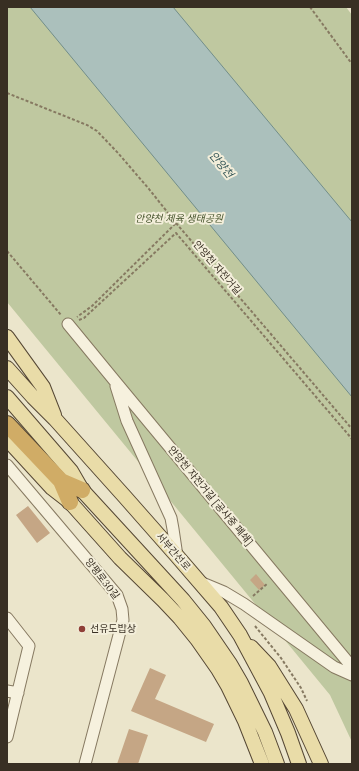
<!DOCTYPE html>
<meta charset="utf-8">
<style>
body{margin:0}
#map{position:relative;width:359px;height:771px;overflow:hidden;background:#ebe5cb;font-family:Lora,serif}
canvas{display:block}
.frame{position:absolute;inset:0;border:8px solid #382f23;pointer-events:none}
</style>
<div id="map">
<canvas width="359" height="771"></canvas>
<div class="frame"></div>
</div>
<script>
const ctx = document.querySelector('canvas').getContext('2d');
ctx.lineJoin = 'round';
function paint(path, color) { ctx.fillStyle = color; ctx.fill(path, 'evenodd'); }
const toPath = rows => new Path2D(rows.map(r => 'M' + r).join(''));
function strokePath(path, color, width, dash) { ctx.strokeStyle = color; ctx.lineWidth = width; ctx.lineCap = dash ? 'butt' : 'round'; ctx.setLineDash(dash || []); ctx.stroke(path); }
function label(font, color, halo, rows, align = 'center') {
  ctx.font = font + ' Lora,"Noto Sans KR",serif'; ctx.lineWidth = 4; ctx.setLineDash([]); ctx.textBaseline = 'middle'; ctx.strokeStyle = halo; ctx.fillStyle = color; for (const [text, x, y, turn = 0] of rows) {
    ctx.save(); ctx.translate(x, y); ctx.rotate((+turn || 0) * Math.PI / 180); ctx.textAlign = isNaN(turn) ? turn : align; if (halo) ctx.strokeText(text, 0, 0); ctx.fillText(text, 0, 0); ctx.restore();
  }
}
const green = toPath([
 [7,7,346,7,352,15,352,742,330,695,7,302]
]);
const water = toPath([
 [30,7,173,7,352,222,352,397,30,7]
]);
const building = toPath([
 [28,506,50,533,37,543,16,515],
 [256,574,265,585,259,590,250,580],
 [150,668,166,675,155,699,214,724,206,742,131,711],
 [129,729,148,735,138,764,117,764]
]);
const path = toPath([
 [310,7,352,64],
 [7,93,87,125,97,131,118,153,149,189,176,223,92,306,77,317],
 [176,223,352,429],
 [7,251,61,315],
 [79,320,84,318,176,233,352,439],
 [253,596,268,583],
 [255,626,281,658,301,688,307,701]
]);
const minor = toPath([
 [68,324,114,380,352,667],
 [116,386,127,421,171,518,173,529,177,556],
 [7,465,117,595,122,609,123,620,85,764],
 [200,582,224,592,244,604,334,667,352,675],
 [7,618,29,646,7,737],
 [7,691,18,693]
]);
const major = toPath([
 [7,337,43,387,54,415],
 [7,368,33,397,55,419,125,497,177,556,221,607,240,635,271,693,288,733,299,764],
 [7,397,71,471,82,490,183,600,204,626,230,664,241,683,265,732,277,764],
 [7,439,52,488,70,502,120,558,163,600,180,618,197,639,218,669,228,686,245,721,262,764],
 [251,647,269,666,296,709,321,764]
]);
const highway = toPath([
 [7,424,61,481,82,490],
 [61,481,70,502]
]);
const markers = [
 [82,629,4,"#8f3f37"]
];
const parkNames = [
 ["안양천 체육 생태공원",179,219]
];
const streetNames = [
 ["안양천 자전거길",217,268,49],
 ["안양천 자전거길 [공사중 폐쇄]",210,496,50],
 ["서부간선로",173,552,49],
 ["양평로30길",102,579,52]
];
const poiNames = [
 ["선유도밥상",90,629]
];
const waterNames = [
 ["안양천",221,165,50]
];
paint(green, '#bfc8a0');
paint(water, '#abc0bc');
strokePath(water, '#728e8a', 1);
paint(building, '#c5a685');
strokePath(minor, '#867961', 13);
strokePath(major, '#554734', 16);
strokePath(highway, '#554734', 18);
strokePath(path, '#867961', 2, [3, 2]);
strokePath(minor, '#f6f1de', 11);
strokePath(major, '#e9dca8', 14);
strokePath(highway, '#d0ac66', 16);
for (const [x, y, r, color] of markers) { const dot = new Path2D(); dot.arc(x, y, r, 0, 2 * Math.PI); ctx.fillStyle = color; ctx.fill(dot); strokePath(dot, '#f3eeda', 1.5); }
label('italic 10px', '#45532b', '#f3eeda', parkNames);
label('10px', '#382f23', '#f3eeda', streetNames);
label('10px', '#382f23', '#f3eeda', poiNames, 'left');
label('italic 11px', '#335556', '#f3eeda', waterNames);
</script>
